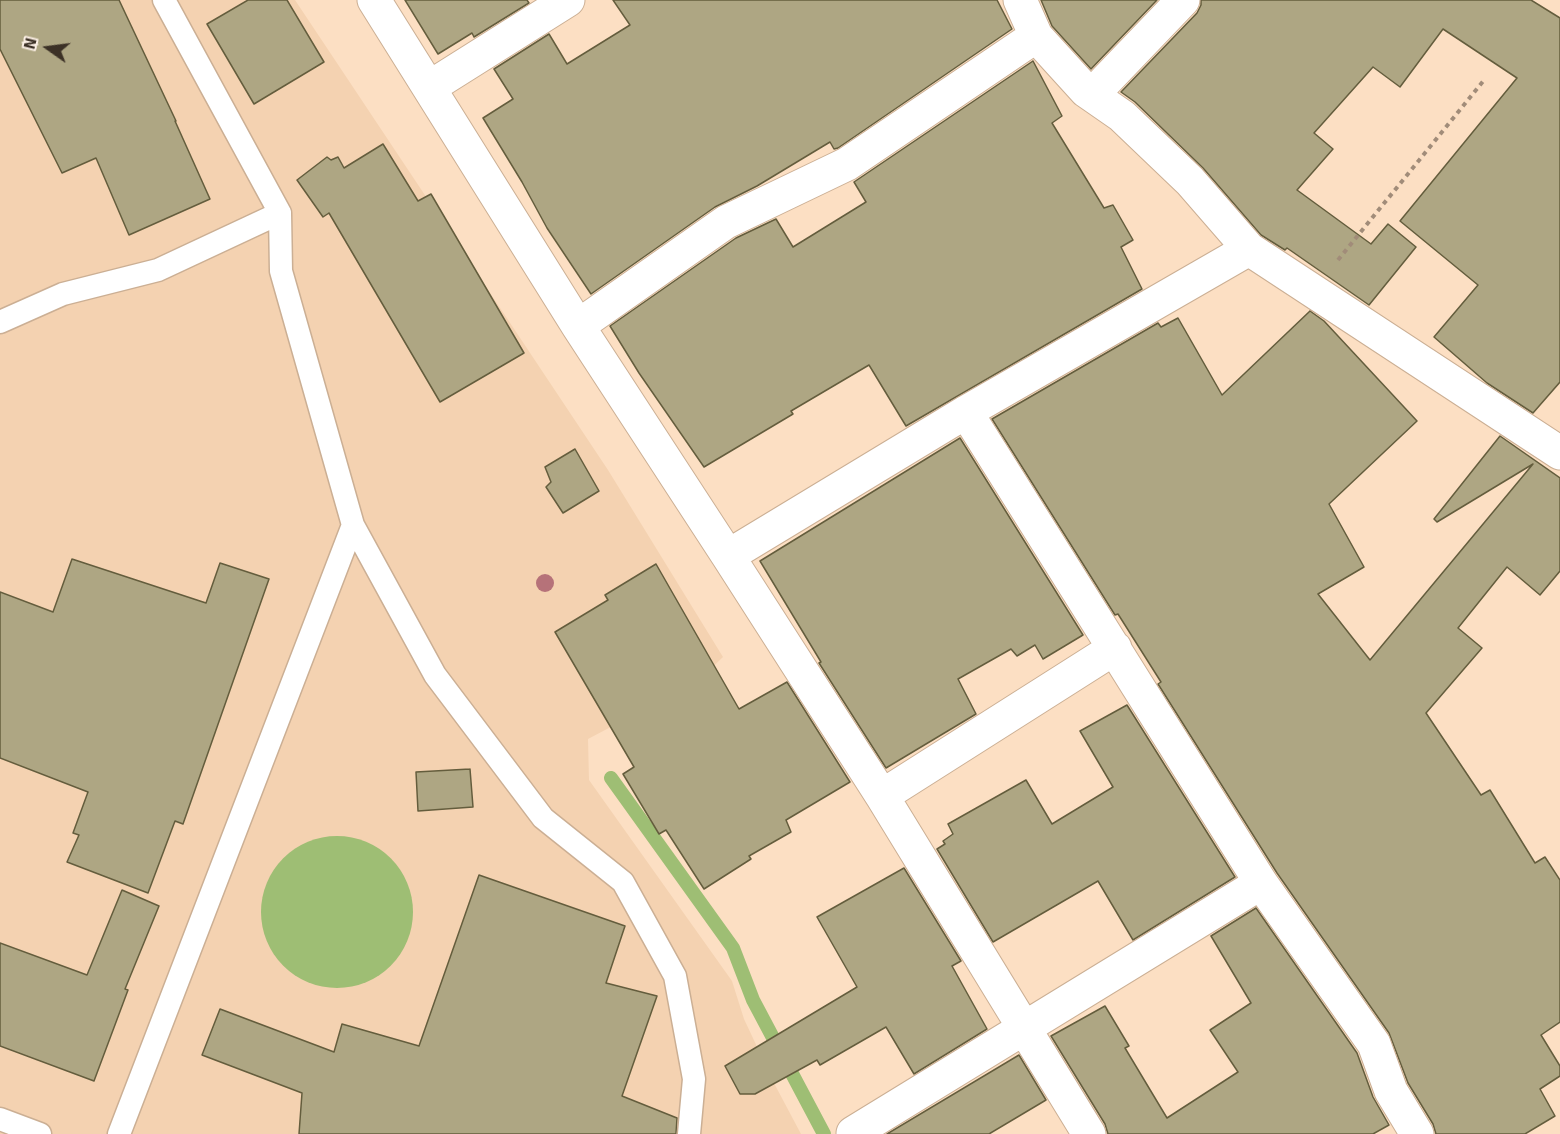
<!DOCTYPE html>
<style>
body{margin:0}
#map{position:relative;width:1560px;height:1134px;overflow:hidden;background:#fcdfc3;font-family:Signika,sans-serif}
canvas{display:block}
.north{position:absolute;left:18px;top:18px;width:60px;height:60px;-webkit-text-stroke:4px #fbefe4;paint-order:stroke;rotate:284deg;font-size:16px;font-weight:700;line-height:24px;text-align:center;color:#3c3126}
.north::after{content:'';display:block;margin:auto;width:21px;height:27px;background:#3c3126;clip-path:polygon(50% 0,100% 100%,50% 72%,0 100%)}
</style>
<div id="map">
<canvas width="1560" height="1134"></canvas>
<div class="north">N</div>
</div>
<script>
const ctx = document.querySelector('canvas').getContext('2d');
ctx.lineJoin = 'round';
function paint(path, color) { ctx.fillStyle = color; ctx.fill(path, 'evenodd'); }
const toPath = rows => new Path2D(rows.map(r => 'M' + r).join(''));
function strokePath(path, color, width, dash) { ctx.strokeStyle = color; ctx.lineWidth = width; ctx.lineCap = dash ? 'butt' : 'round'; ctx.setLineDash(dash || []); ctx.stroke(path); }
const built = toPath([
 [0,0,295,0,608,470,723,657,698,681,588,739,589,780,732,981,744,1019,775,1085,801,1134,0,1134]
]);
const water = toPath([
 '261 912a76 76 0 1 1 152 0a76 76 0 1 1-152 0Z'
]);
const stream = toPath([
 [611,778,733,948,753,1000,824,1134]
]);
const building = toPath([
 [0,0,119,0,176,121,175,121,210,199,129,235,96,158,62,173,0,49,0,0],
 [248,0,287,0,324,62,254,104,207,24,248,0],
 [405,0,527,0,529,3,474,37,472,33,438,54,405,0],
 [613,0,997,0,1012,29,838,148,834,149,830,142,757,186,715,207,591,294,547,228,522,182,483,118,513,99,494,69,549,34,567,64,630,25,613,0],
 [1041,0,1157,0,1091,69,1052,26,1041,0],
 [1201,0,1531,0,1560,18,1560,382,1533,413,1487,383,1434,337,1478,285,1400,221,1517,78,1443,29,1400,87,1373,67,1314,133,1333,149,1297,190,1371,244,1388,224,1416,247,1369,305,1287,248,1285,250,1261,235,1203,168,1135,102,1121,92,1197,13,1201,5,1201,0],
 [1033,61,1062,116,1052,123,1104,208,1113,205,1133,240,1121,247,1142,289,906,426,869,365,791,411,793,414,704,467,639,373,610,326,736,238,776,219,793,247,866,202,854,182,1033,61],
 [383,144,418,201,431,194,524,353,440,402,329,213,323,217,297,180,327,157,331,160,338,157,344,168,383,144],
 [1310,311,1324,321,1417,421,1329,504,1364,567,1318,594,1370,660,1533,464,1437,522,1434,519,1500,436,1560,478,1560,571,1540,595,1507,567,1458,628,1482,648,1426,713,1481,795,1490,790,1535,863,1545,857,1560,880,1560,1022,1541,1035,1560,1066,1560,1076,1540,1089,1555,1116,1525,1134,1436,1134,1433,1124,1408,1083,1389,1033,1277,873,1158,684,1161,682,1118,614,1115,615,992,419,1158,323,1161,327,1178,318,1222,395,1310,311],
 [960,438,1083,635,1043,659,1035,645,1017,656,1011,649,958,679,976,714,886,768,819,663,821,662,760,561,960,438],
 [575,449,599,491,563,513,546,487,551,482,545,467,575,449],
 [72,559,206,603,220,563,269,579,183,824,175,821,148,893,67,862,79,835,73,833,88,792,0,758,0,592,53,612,72,559],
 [656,564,739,709,787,682,850,782,786,820,791,832,749,856,751,859,704,889,666,830,659,834,623,774,634,767,555,632,608,600,605,595,656,564],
 [1127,705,1235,877,1133,940,1098,881,993,942,937,849,945,844,943,841,953,834,948,824,1026,780,1052,824,1113,787,1080,731,1127,705],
 [470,769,473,807,418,811,416,772,470,769],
 [904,868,961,961,952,966,987,1029,914,1074,886,1027,820,1065,817,1060,755,1094,740,1094,725,1066,857,987,817,917,904,868],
 [479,875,625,926,606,983,657,996,622,1096,677,1118,676,1134,299,1134,302,1093,202,1055,220,1009,334,1052,342,1024,419,1046,479,875],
 [122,890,159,906,125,989,128,990,94,1081,0,1046,0,943,87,975,122,890],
 [1256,908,1357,1053,1373,1097,1389,1125,1373,1134,1108,1134,1105,1124,1051,1036,1105,1006,1129,1046,1125,1048,1167,1118,1238,1072,1210,1030,1251,1003,1211,936,1256,908],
 [1019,1055,1046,1100,989,1134,887,1134,1019,1055]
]);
const path = toPath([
 [1338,260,1485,79]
]);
const lane = toPath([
 [164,0,280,213,281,271,353,525,435,675,543,818,623,882,675,976,694,1079,689,1134],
 [0,322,63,294,158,270,280,213],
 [0,1119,40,1134],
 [119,1134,353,525]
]);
const street = toPath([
 [374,0,578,326,728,556,882,796,1089,1134],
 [1020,0,1036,36],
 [430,87,568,0],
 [1092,95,1183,0],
 [578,326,726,222,847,164,1036,36,1086,91,1122,116,1190,181,1249,249,1560,453],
 [966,412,1261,883,1374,1044,1391,1091,1417,1134],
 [728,556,966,412,1249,249],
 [882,796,1115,648],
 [853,1133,1261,883]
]);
const trees = [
 [545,583]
];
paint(built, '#f4d2b1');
paint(water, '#9ebe74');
strokePath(stream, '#9ebe74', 14);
paint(building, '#aea683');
strokePath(building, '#645d3d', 1.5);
strokePath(lane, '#cbaf94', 25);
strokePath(street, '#cbaf94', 35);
strokePath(path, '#a18c79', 4, [4.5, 4.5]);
strokePath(lane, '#fff', 22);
strokePath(street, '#fff', 33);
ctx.fillStyle = '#b67279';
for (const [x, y] of trees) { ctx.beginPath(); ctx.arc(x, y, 9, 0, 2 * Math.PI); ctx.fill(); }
</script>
